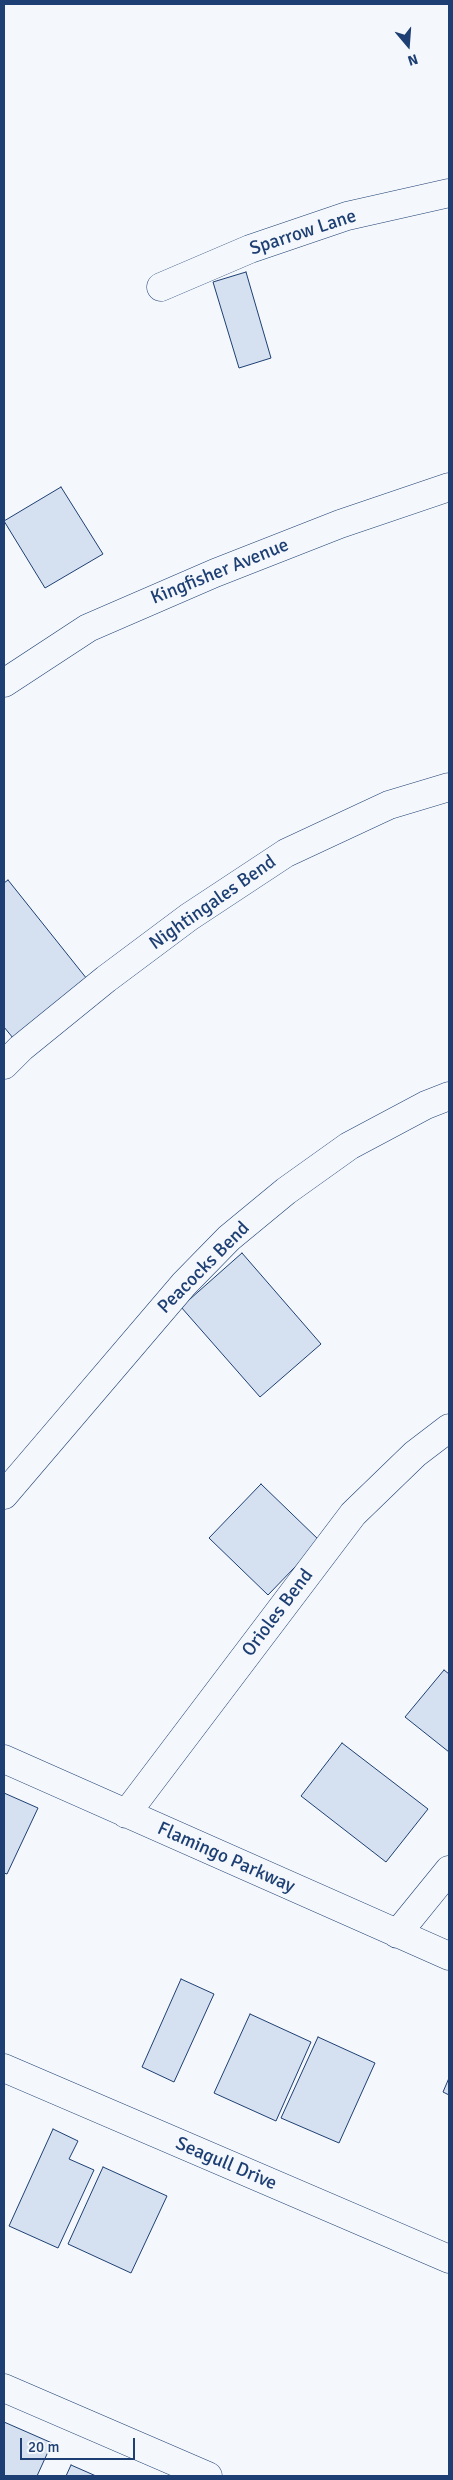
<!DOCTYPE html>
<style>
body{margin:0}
#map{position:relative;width:453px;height:2480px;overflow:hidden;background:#f4f7fb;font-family:Signika,sans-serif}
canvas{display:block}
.frame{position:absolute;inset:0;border:5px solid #1d3f73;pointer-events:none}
.north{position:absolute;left:383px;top:20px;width:50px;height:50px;-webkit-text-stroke:4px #f4f7fb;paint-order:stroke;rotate:162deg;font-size:14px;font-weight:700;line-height:20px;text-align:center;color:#1d3f73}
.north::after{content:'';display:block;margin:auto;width:18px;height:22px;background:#1d3f73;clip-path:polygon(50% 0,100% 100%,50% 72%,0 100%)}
.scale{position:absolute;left:20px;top:2438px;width:115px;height:22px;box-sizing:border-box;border:2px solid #1d3f73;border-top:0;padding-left:6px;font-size:15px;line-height:18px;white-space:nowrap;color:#1d3f73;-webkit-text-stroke:4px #f4f7fb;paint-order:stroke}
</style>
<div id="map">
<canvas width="453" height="2480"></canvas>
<div class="frame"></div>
<div class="north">N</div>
<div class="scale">20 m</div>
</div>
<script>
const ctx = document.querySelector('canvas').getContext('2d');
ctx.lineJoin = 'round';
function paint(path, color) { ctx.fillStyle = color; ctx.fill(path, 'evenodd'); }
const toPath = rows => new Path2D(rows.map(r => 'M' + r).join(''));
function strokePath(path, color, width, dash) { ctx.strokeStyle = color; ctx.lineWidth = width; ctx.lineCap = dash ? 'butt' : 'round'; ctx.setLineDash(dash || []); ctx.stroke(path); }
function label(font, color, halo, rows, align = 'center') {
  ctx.font = font + ' Signika,sans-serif'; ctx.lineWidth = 4; ctx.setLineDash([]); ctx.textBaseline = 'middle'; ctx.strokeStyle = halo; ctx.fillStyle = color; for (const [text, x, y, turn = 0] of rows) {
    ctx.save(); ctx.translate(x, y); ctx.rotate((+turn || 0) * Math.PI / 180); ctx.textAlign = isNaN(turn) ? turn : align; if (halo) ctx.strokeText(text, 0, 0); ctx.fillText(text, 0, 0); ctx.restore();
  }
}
const building = toPath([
 [246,272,271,358,239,368,213,282,246,272],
 [61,487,103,554,45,588,4,521,61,487],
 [8,880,87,979,13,1038,4,1027,4,883,8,880],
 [242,1253,321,1344,260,1397,181,1307,242,1253],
 [261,1484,320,1541,268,1595,209,1538,261,1484],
 [444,1670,449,1674,449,1752,405,1717,444,1670],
 [342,1743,428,1809,386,1862,301,1796,342,1743],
 [4,1793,38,1808,7,1874,4,1873,4,1793],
 [181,1979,214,1994,174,2082,142,2067,181,1979],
 [250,2014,311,2042,276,2121,214,2093,250,2014],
 [318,2037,375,2063,339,2143,281,2118,318,2037],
 [449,2078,449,2095,443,2092,449,2078],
 [53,2129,78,2141,69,2159,94,2170,58,2248,9,2226,53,2129],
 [103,2167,167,2196,131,2273,68,2244,103,2167],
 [4,2422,52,2443,37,2476,4,2476,4,2422],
 [71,2465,96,2476,66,2476,71,2465]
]);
const street = toPath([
 [161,287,250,249,347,216,449,193],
 [4,683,88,628,215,573,340,524,449,487],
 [4,1065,21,1048,106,979,189,917,286,853,389,805,449,787],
 [4,1495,184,1284,229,1238,286,1191,349,1146,426,1105,449,1096],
 [4,1759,449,1956],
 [126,1814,353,1514,415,1454,449,1428],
 [397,1934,449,1870],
 [4,2068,449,2259],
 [4,2388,208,2476]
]);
const streetNames = [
 ["Sparrow Lane",303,233,-18],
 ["Kingfisher Avenue",220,572,-22],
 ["Nightingales Bend",213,903,-35],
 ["Peacocks Bend",204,1268,-45],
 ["Orioles Bend",278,1613,-53],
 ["Flamingo Parkway",226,1858,24],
 ["Seagull Drive",226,2164,23]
];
paint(building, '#d5e0f0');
strokePath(building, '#1d3f73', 1);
strokePath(street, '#1d3f73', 29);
strokePath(street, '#f4f7fb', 28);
label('19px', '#1d3f73', '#f4f7fb', streetNames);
</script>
